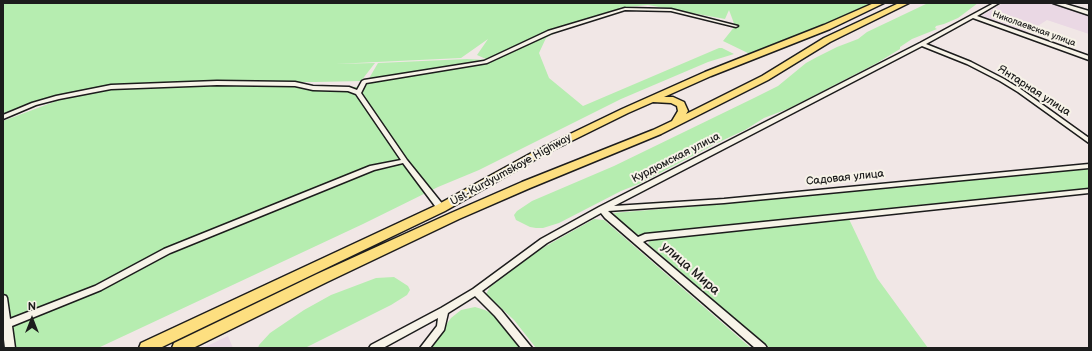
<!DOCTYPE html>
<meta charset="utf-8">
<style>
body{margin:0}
#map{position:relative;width:1092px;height:351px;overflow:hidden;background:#f1e7e6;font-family:"Balsamiq Sans",sans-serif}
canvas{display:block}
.frame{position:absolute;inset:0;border:4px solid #1c1c1c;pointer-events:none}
.north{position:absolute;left:12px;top:299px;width:40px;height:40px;-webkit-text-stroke:3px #f7f3e8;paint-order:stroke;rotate:0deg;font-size:11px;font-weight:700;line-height:16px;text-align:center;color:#1c1c1c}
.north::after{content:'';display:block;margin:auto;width:14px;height:18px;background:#1c1c1c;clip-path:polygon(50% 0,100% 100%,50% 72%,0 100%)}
</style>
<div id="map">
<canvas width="1092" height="351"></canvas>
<div class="frame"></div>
<div class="north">N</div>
</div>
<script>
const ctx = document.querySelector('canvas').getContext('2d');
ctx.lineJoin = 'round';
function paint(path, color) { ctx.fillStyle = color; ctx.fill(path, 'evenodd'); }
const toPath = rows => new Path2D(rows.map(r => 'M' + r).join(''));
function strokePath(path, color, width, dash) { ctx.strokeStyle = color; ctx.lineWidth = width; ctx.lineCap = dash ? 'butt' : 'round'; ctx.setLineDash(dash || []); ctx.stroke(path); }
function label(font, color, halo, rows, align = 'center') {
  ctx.font = font + ' "Balsamiq Sans",sans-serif'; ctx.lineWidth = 4; ctx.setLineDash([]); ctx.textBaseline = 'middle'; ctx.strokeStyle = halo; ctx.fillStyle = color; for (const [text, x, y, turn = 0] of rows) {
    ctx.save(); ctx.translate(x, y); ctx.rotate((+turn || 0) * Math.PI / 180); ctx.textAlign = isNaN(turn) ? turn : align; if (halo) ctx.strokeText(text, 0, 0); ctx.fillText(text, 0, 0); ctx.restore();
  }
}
const built = toPath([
 [1003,3,1050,3,1089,15,1089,34,1047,20,1027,33,979,17],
 [228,336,233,348,203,348]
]);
const green = toPath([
 [3,3,881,3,754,56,723,41,735,26,729,10,725,19,648,5,618,8,623,10,564,28,546,38,539,53,549,78,583,106,719,48,722,48,734,54,708,62,621,99,479,170,438,187,363,224,98,348,3,348,3,121,75,94,148,84,364,87,378,63,467,59,488,60,477,55,488,39,461,58,335,64,375,63,361,81,316,82,150,82,72,93,3,115],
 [928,3,978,3,958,18,944,24,936,26,935,28,937,29,912,39,900,47,900,49,877,63,790,108,764,118,745,130,717,143,641,183,621,191,559,223,543,228,536,228,530,227,516,220,514,215,517,211,532,201,614,166,754,98,778,86,806,63,817,57,837,47,858,39,867,32],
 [1089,168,1089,188,1082,189,639,235,632,232,613,213,724,204],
 [848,217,877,278,928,348,770,348,648,244,650,240],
 [594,219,604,220,751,348,536,348,514,320,486,294,490,287,539,250],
 [394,277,408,286,410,290,407,295,391,305,305,348,258,348,259,345,270,333,304,310,331,295,376,278],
 [475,307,485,310,496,316,522,348,430,348,451,318,461,310]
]);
const minor = toPath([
 [994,3,999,3,977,16,1089,56,1089,60,973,18,926,44,971,62,1004,79,1022,90,1089,138,1089,143,1018,92,1000,81,967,64,922,46,614,206,724,199,1089,164,1089,168,724,203,608,211,638,237,645,234,1089,189,1089,193,647,240,643,242,765,345,767,348,755,348,605,218,601,213,547,243,482,291,501,310,532,348,521,348,495,316,475,296,448,313,444,330,430,348,420,348,437,326,438,318,383,348,369,348,371,345,441,308,473,289,541,239,599,207,920,43,994,3],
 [625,8,671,9,738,26,736,27,671,11,625,10,552,33,487,63,366,83,361,93,407,160,444,206,445,208,444,210,438,210,403,163,374,170,170,253,101,290,12,326,15,348,5,348,3,331,3,295,6,296,7,298,10,319,95,286,164,249,370,166,401,160,356,94,348,91,313,90,295,86,217,85,111,89,59,99,36,105,3,119,3,115,32,103,56,96,111,85,217,81,295,82,313,86,349,87,357,90,362,81,364,80,484,61,548,31,625,8]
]);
const tertiary = toPath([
 [1053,3,1062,3,1089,11,1089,15,1053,3]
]);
const primary = toPath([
 [874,3,884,3,830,29,711,76,664,97,673,97,684,102,688,111,686,114,762,76,824,38,899,3,909,3,830,42,768,80,661,134,530,188,459,219,327,282,193,348,172,348,174,343,317,274,451,213,522,182,653,130,672,121,678,111,677,106,671,103,653,102,628,113,545,154,445,211,160,348,139,348,141,343,437,205,537,150,622,109,705,72,824,25,874,3]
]);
const farStreetnames = [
 ["Николаевская улица",1034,29,20]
];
const streetNames = [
 ["Янтарная улица",1034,91,33],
 ["Курдюмская улица",676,158,-27],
 ["Ust-Kurdyumskoye Highway",511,170,-29],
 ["Садовая улица",845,178,-6]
];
const nearStreetnames = [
 ["улица Мира",690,269,41]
];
paint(built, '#ead8e4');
paint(green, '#b6edb0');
strokePath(minor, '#1c1c1c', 3);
strokePath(tertiary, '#1c1c1c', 3);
strokePath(primary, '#1c1c1c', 3);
paint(minor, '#f7f3e8');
paint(tertiary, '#f7f3e8');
paint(primary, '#fddf80');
label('9px', '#1c1c1c', '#f7f3e8', farStreetnames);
label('11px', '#1c1c1c', '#f7f3e8', streetNames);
label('13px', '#1c1c1c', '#f7f3e8', nearStreetnames);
</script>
